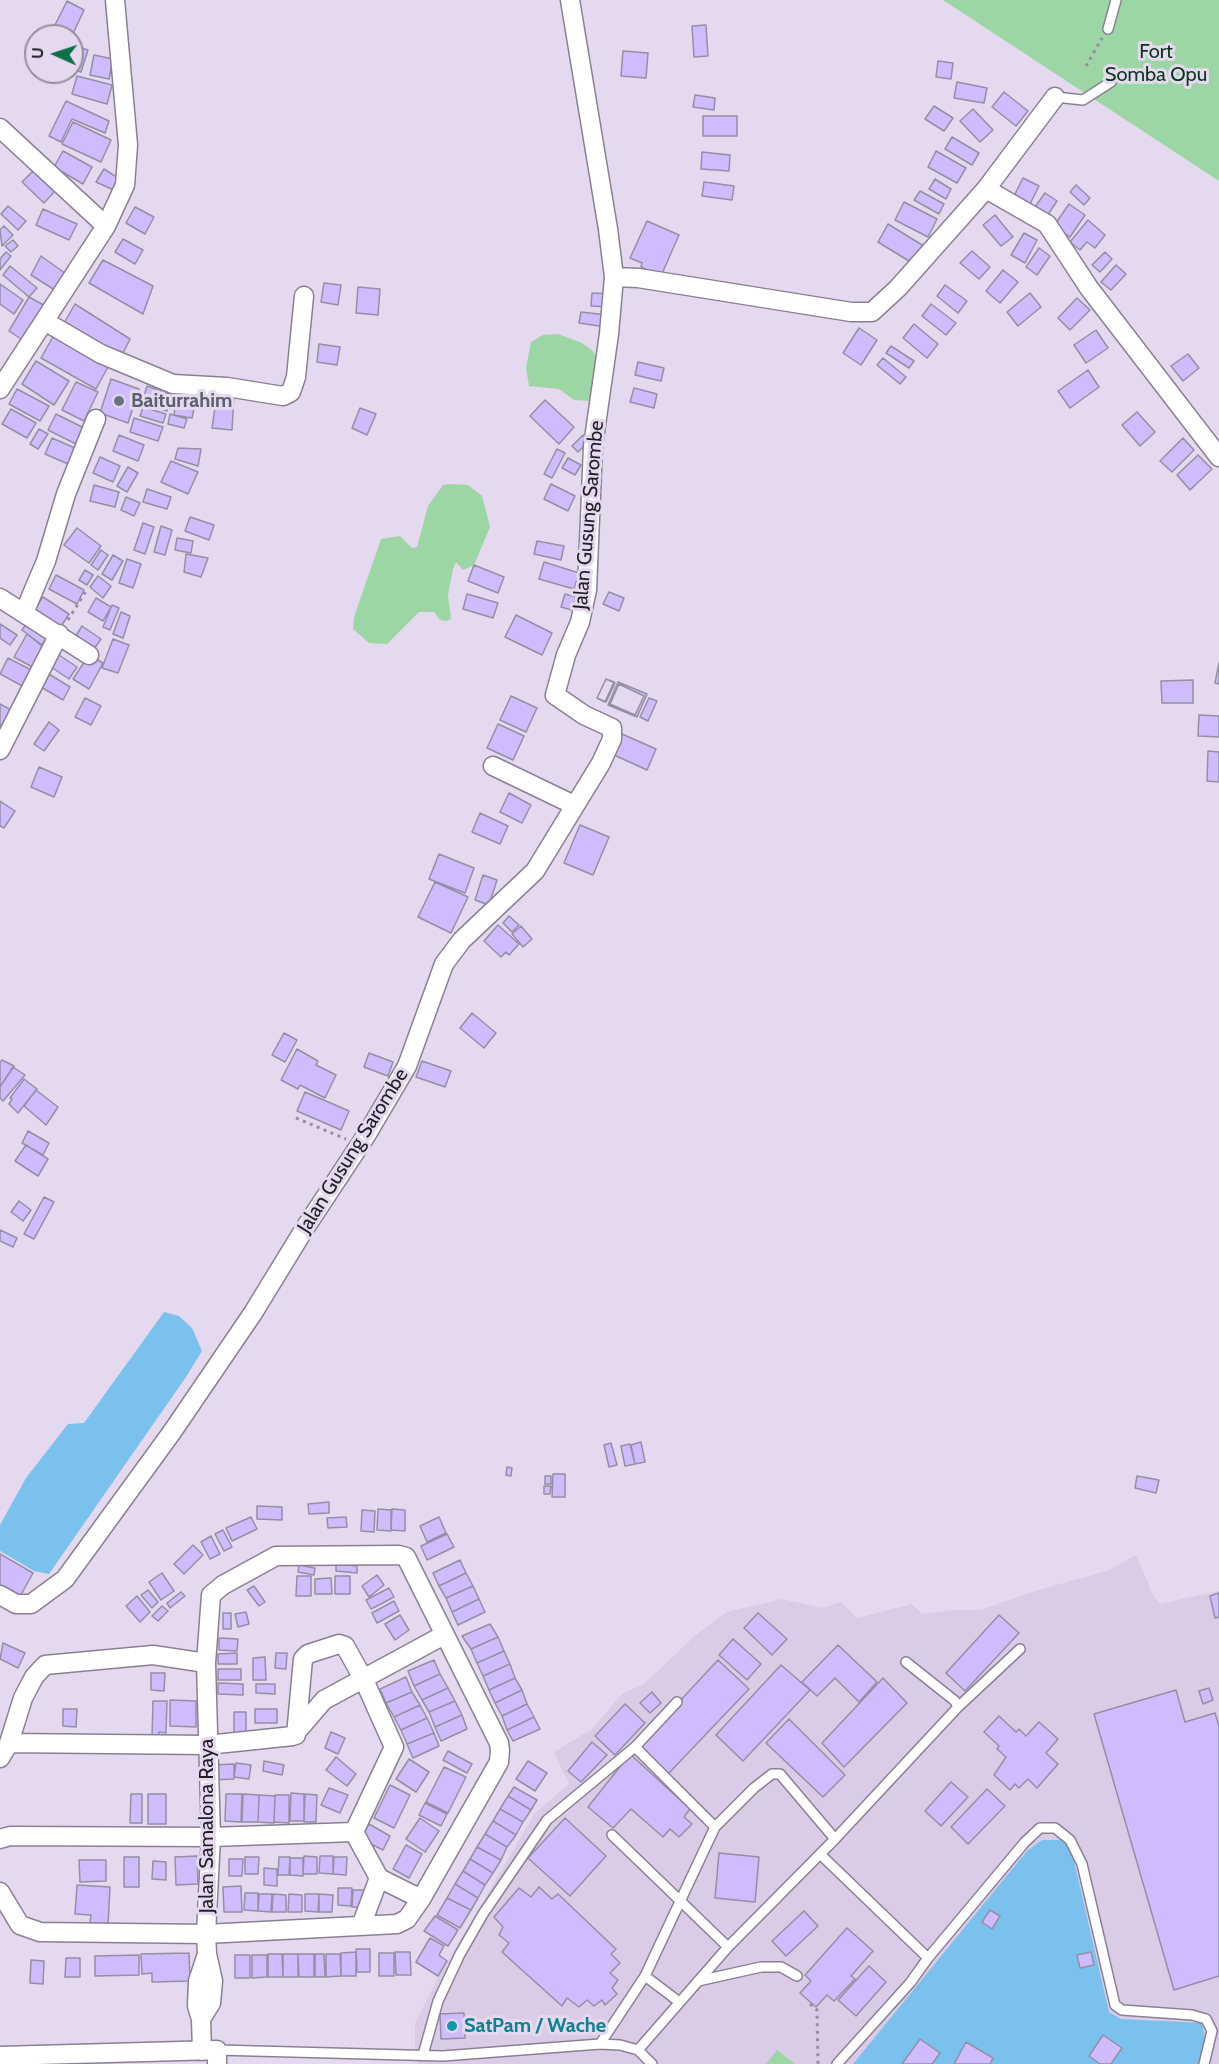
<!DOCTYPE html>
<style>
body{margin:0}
#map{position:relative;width:1219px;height:2064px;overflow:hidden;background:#e4d9ee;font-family:Cabin,sans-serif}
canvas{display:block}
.north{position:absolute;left:24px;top:24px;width:60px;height:60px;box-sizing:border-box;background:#e4d9ee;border:2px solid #968e9e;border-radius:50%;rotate:273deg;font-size:16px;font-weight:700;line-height:24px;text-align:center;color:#221e25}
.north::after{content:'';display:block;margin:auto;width:21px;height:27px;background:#0d7047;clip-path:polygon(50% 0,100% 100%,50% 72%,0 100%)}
</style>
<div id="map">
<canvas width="1219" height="2064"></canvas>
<div class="north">U</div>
</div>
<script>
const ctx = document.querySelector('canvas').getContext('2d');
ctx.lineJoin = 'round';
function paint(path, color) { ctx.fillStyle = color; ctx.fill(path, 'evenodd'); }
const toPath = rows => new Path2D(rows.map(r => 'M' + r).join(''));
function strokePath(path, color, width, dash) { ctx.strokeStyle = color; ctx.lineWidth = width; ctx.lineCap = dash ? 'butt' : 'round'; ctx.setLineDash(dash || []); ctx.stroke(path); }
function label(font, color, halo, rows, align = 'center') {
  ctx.font = font + ' Cabin,sans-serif'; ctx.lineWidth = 6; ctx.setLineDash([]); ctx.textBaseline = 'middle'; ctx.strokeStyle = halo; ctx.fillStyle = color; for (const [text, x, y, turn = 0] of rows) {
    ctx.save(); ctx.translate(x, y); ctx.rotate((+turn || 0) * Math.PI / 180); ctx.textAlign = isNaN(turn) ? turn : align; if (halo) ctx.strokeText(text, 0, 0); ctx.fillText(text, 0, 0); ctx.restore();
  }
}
const built = toPath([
 [1136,1555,1154,1597,1160,1604,1219,1591,1219,2064,418,2064,415,2050,415,2023,435,1983,535,1813,569,1784,554,1752,592,1729,622,1694,644,1684,697,1634,727,1612,782,1599,822,1608,841,1602,857,1618,912,1604,922,1614,954,1610,981,1610,1035,1591,1110,1570]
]);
const green = toPath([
 [943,0,1219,0,1219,181],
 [558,334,582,343,594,352,597,362,594,395,590,401,574,400,559,389,529,386,526,368,531,342,543,335],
 [451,484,468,485,482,496,490,527,474,565,463,570,456,562,453,569,448,595,451,619,446,621,440,620,434,612,419,612,387,644,369,643,353,629,354,617,381,539,400,536,412,548,417,547,428,506,443,485],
 [777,2050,795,2064,766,2064]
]);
const water = toPath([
 [164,1312,179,1316,192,1328,202,1351,186,1377,49,1574,34,1571,0,1551,0,1525,26,1478,68,1424,84,1423],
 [1042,1840,1060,1840,1071,1848,1109,2012,1121,2019,1202,2023,1205,2039,1198,2064,853,2064,1027,1851]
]);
const building = toPath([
 [67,1,84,10,72,36,53,29,67,1],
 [706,25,708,56,694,57,692,26,706,25],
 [72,45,88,50,81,72,72,69,72,45],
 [623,51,648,53,646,78,621,76,623,51],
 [94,55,113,59,109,79,90,75,94,55],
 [938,61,953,63,951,79,936,77,938,61],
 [77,76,112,85,107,104,72,94,77,76],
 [957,82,987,88,984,103,954,98,957,82],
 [1004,92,1028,111,1016,126,992,107,1004,92],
 [695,95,715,98,714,110,693,107,695,95],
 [66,101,109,121,105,133,72,119,61,142,49,136,66,101],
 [934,106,953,118,944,131,925,119,934,106],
 [973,109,993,130,980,142,960,121,973,109],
 [703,116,737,116,737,136,703,136,703,116],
 [73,122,111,140,101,162,62,144,73,122],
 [952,137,979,153,972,165,945,149,952,137],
 [63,151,92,167,83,184,54,167,63,151],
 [936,151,966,168,957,183,928,167,936,151],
 [702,152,730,155,729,171,701,169,702,152],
 [104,169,126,183,118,192,96,182,104,169],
 [34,170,55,191,44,203,22,182,34,170],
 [1023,178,1039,186,1029,206,1013,198,1023,178],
 [935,179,951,189,946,199,929,189,935,179],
 [704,182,734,186,732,200,702,196,704,182],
 [1076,185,1090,198,1084,205,1070,192,1076,185],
 [920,191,944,204,939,214,914,200,920,191],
 [1045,193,1057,201,1047,216,1035,207,1045,193],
 [904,202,937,219,928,237,895,220,904,202],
 [1069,204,1085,215,1070,237,1054,226,1069,204],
 [8,206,26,221,18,230,1,214,8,206],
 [135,207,154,217,145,234,126,223,135,207],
 [43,209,77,224,69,240,36,225,43,209],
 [995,215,1013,237,1001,246,983,225,995,215],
 [1088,220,1105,235,1095,248,1087,242,1080,250,1070,242,1088,220],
 [647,221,679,235,661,276,641,267,642,263,630,258,647,221],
 [888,224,927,248,917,266,878,242,888,224],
 [4,226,13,235,2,246,0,230,4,226],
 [1024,233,1037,240,1025,263,1011,255,1024,233],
 [123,239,143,250,135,264,115,252,123,239],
 [13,240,18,246,11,252,5,246,13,240],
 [1039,248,1050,256,1037,275,1026,267,1039,248],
 [972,251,990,267,979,279,960,263,972,251],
 [6,252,11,256,0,270,0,259,6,252],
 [1105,252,1112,259,1100,272,1092,265,1105,252],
 [41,256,69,276,58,292,31,275,41,256],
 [103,260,153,286,143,314,89,283,103,260],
 [1116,265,1126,274,1111,290,1101,282,1116,265],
 [10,266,37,288,29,297,3,275,10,266],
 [1003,270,1018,282,1000,303,986,291,1003,270],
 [324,283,341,285,338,305,321,302,324,283],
 [0,284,23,300,14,314,0,304,0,284],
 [945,285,967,301,958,313,937,296,945,285],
 [358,287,380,289,378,315,356,313,358,287],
 [592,293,611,294,610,307,591,306,592,293],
 [1030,293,1041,307,1018,326,1007,312,1030,293],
 [29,297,49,308,30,345,9,331,29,297],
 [1077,298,1090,310,1070,330,1058,318,1077,298],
 [75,304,130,339,119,361,63,325,75,304],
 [931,304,956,323,946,335,922,316,931,304],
 [581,312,607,315,606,327,579,323,581,312],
 [914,324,938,344,927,358,903,338,914,324],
 [859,328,877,340,861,365,843,353,859,328],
 [1096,330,1108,348,1086,363,1074,345,1096,330],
 [54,335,108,367,96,389,41,358,54,335],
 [319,344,340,347,337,365,317,362,319,344],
 [891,346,914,361,909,368,886,353,891,346],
 [1188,354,1199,368,1183,381,1171,366,1188,354],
 [883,358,906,377,900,384,877,365,883,358],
 [36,361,69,381,54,405,22,384,36,361],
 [638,362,664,368,661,381,635,375,638,362],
 [1088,370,1099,387,1070,408,1058,391,1088,370],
 [111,379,139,389,128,423,100,413,111,379],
 [76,382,98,392,84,421,62,410,76,382],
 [147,386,173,395,167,411,142,402,147,386],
 [634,388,657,394,654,408,630,402,634,388],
 [17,389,49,406,40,421,9,404,17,389],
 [177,391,197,395,192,418,174,415,177,391],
 [217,394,234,396,232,430,212,428,217,394],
 [545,400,574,427,559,444,530,416,545,400],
 [143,407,166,414,163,423,140,416,143,407],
 [360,408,376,414,367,435,352,428,360,408],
 [11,409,36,423,27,438,2,424,11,409],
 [1137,412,1155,432,1140,446,1122,425,1137,412],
 [56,414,90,431,82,447,48,430,56,414],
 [170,414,187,419,184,428,168,424,170,414],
 [134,418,163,427,158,441,130,432,134,418],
 [39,429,48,434,38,449,30,444,39,429],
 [119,435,144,445,138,461,113,451,119,435],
 [583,435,589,441,578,452,572,446,583,435],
 [52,438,82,451,75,467,45,454,52,438],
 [1183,438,1194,450,1172,472,1160,461,1183,438],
 [178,448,201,449,198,466,175,459,178,448],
 [557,449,565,453,552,478,544,474,557,449],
 [1198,455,1212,469,1190,490,1177,475,1198,455],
 [100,457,120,466,113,482,93,473,100,457],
 [568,458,581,465,575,475,562,468,568,458],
 [171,461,198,472,188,494,161,482,171,461],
 [128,467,138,473,127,492,117,486,128,467],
 [551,484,575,496,568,511,544,499,551,484],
 [94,485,119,492,115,507,90,501,94,485],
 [147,489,171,497,167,509,143,502,147,489],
 [126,497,140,503,134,516,121,510,126,497],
 [190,517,214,525,209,540,185,531,190,517],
 [143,523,154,527,145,554,134,550,143,523],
 [161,526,172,530,165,555,154,552,161,526],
 [77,528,101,546,89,563,64,545,77,528],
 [177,538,193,541,191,553,175,550,177,538],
 [537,541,564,546,561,560,534,554,537,541],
 [101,550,108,555,98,570,91,565,101,550],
 [186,554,208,558,201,577,184,572,186,554],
 [113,555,123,561,112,580,102,574,113,555],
 [127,559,141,564,133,588,119,583,127,559],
 [544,562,579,573,574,589,539,579,544,562],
 [474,565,504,577,498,593,468,581,474,565],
 [85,570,93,575,87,585,79,580,85,570],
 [56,575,84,590,77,604,49,589,56,575],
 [98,576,111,586,103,598,90,587,98,576],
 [609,592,624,598,619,611,603,604,609,592],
 [467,594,498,603,493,618,463,609,467,594],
 [565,594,583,599,579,612,561,607,565,594],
 [43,597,69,614,58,631,31,614,43,597],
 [96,598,111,607,103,621,88,612,96,598],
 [112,605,119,608,110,630,103,627,112,605],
 [121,612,130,616,123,638,113,634,121,612],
 [516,615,552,633,542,655,505,637,516,615],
 [31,618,51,632,42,645,22,630,31,618],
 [0,624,17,635,10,645,0,638,0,624],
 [82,626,101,639,92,652,74,639,82,626],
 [27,634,42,646,41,649,47,651,38,670,14,657,27,634],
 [113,639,129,645,118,673,102,668,113,639],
 [59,655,77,667,69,679,51,667,59,655],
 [89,655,103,663,89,689,73,679,89,655],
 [8,658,35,672,26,688,0,674,8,658],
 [1219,663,1219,684,1215,683,1219,663],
 [49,674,70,687,63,700,41,687,49,674],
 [606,679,615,683,606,702,597,698,606,679],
 [606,679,614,682,605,702,597,698,606,679],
 [1193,680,1193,703,1162,703,1161,681,1193,680],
 [618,682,647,694,637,717,608,705,618,682],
 [619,684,644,696,635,715,610,704,619,684],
 [511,696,537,708,526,732,500,720,511,696],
 [85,698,101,706,91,725,75,717,85,698],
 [649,698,657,701,648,721,640,717,649,698],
 [0,704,15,712,7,728,0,725,0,704],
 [1199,715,1219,716,1219,737,1198,736,1199,715],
 [49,722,59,730,44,751,34,744,49,722],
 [498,724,524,736,513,760,487,748,498,724],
 [622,734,656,749,647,770,614,755,622,734],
 [1208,751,1219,752,1219,782,1207,781,1208,751],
 [39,767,62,777,54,797,31,787,39,767],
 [509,793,531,805,522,823,500,812,509,793],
 [0,801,15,811,4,828,0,826,0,801],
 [480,813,508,826,500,844,472,832,480,813],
 [580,825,609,837,593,875,564,863,580,825],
 [439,854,474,868,465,893,429,879,439,854],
 [483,875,497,880,489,905,475,900,483,875],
 [435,882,468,897,451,933,418,917,435,882],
 [509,916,519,925,512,932,503,923,509,916],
 [498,925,519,944,509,955,506,952,501,957,484,941,498,925],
 [521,926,532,939,523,947,512,934,521,926],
 [472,1013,496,1033,484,1048,460,1028,472,1013],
 [284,1033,297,1040,285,1062,272,1055,284,1033],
 [297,1049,318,1061,316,1065,336,1075,325,1098,300,1085,298,1089,281,1080,297,1049],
 [369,1053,393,1062,388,1076,364,1067,369,1053],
 [2,1060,14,1066,0,1087,0,1062,2,1060],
 [422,1061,451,1071,445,1087,416,1077,422,1061],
 [13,1067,25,1075,3,1101,0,1098,0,1087,13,1067],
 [24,1079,37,1089,18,1113,9,1104,12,1099,10,1098,24,1079],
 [36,1090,58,1107,46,1125,24,1106,36,1090],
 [305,1092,349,1111,341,1130,297,1111,305,1092],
 [28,1131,49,1143,43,1155,22,1143,28,1131],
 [26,1145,48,1159,38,1176,15,1161,26,1145],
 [44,1197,54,1202,34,1239,24,1234,44,1197],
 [19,1201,31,1210,23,1221,11,1212,19,1201],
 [0,1230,17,1238,13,1247,0,1241,0,1230],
 [641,1442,645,1462,635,1464,631,1445,641,1442],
 [611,1443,617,1465,609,1467,604,1445,611,1443],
 [630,1444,635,1464,625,1466,621,1446,630,1444],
 [507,1467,512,1468,511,1476,506,1475,507,1467],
 [553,1474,565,1474,565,1497,552,1497,553,1474],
 [545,1476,551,1476,551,1484,545,1484,545,1476],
 [1137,1476,1159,1480,1156,1493,1135,1488,1137,1476],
 [544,1486,551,1486,550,1494,544,1494,544,1486],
 [329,1502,329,1513,309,1514,308,1504,329,1502],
 [257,1506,282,1507,282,1520,257,1519,257,1506],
 [378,1509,391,1510,391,1531,377,1530,378,1509],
 [392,1509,405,1510,405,1531,391,1530,392,1509],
 [362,1510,375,1511,374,1532,361,1531,362,1510],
 [251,1517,257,1529,232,1541,226,1528,251,1517],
 [346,1517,347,1527,328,1528,327,1518,346,1517],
 [439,1517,446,1533,427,1542,420,1526,439,1517],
 [223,1530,232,1547,224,1551,215,1534,223,1530],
 [447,1534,454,1547,427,1560,421,1546,447,1534],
 [211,1536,220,1554,210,1559,201,1542,211,1536],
 [193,1545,203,1555,184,1574,174,1564,193,1545],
 [0,1554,33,1573,17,1602,0,1592,0,1554],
 [460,1560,466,1573,439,1586,433,1573,460,1560],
 [336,1564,357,1566,357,1573,336,1571,336,1564],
 [299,1565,315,1568,314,1575,298,1572,299,1565],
 [162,1573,174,1591,161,1600,149,1582,162,1573],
 [466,1573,473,1586,446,1598,439,1586,466,1573],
 [377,1575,384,1585,369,1597,362,1586,377,1575],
 [297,1576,311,1576,311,1596,296,1596,297,1576],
 [335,1576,350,1576,350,1594,335,1594,335,1576],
 [331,1578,332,1594,315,1594,315,1579,331,1578],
 [254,1586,265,1602,259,1606,247,1590,254,1586],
 [473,1586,479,1599,452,1612,446,1598,473,1586],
 [389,1588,394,1597,371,1609,366,1600,389,1588],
 [148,1590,158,1602,152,1608,141,1595,148,1590],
 [181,1592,185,1596,170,1608,167,1603,181,1592],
 [1219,1593,1219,1617,1215,1618,1210,1596,1219,1593],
 [137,1596,150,1612,140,1622,126,1606,137,1596],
 [479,1599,485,1612,458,1625,452,1612,479,1599],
 [394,1601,399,1611,377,1623,372,1613,394,1601],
 [162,1606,168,1611,158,1621,152,1616,162,1606],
 [246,1612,249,1624,238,1627,235,1614,246,1612],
 [223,1613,231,1613,231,1629,223,1629,223,1613],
 [758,1613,787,1639,772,1655,744,1628,758,1613],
 [400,1615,409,1630,395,1640,385,1624,400,1615],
 [999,1615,1019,1633,965,1691,946,1673,999,1615],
 [490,1624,498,1637,471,1649,462,1636,490,1624],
 [498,1637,504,1651,477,1663,471,1649,498,1637],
 [219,1638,238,1639,237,1651,219,1650,219,1638],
 [733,1639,761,1664,747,1680,719,1655,733,1639],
 [3,1643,25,1653,18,1668,0,1659,3,1643],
 [838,1645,877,1682,859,1702,835,1678,817,1696,802,1682,838,1645],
 [504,1651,510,1664,483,1676,477,1663,504,1651],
 [237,1653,237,1664,218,1664,218,1654,237,1653],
 [276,1653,287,1653,286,1669,275,1668,276,1653],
 [265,1657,266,1680,253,1680,253,1658,265,1657],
 [434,1660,440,1674,414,1686,408,1671,434,1660],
 [718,1660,749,1689,668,1774,638,1746,718,1660],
 [510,1664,515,1678,489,1690,483,1676,510,1664],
 [781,1665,810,1690,743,1761,716,1735,781,1665],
 [218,1669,241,1669,241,1680,218,1680,218,1669],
 [151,1673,165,1673,164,1691,151,1690,151,1673],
 [440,1674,448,1688,422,1700,414,1686,440,1674],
 [406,1677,412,1692,386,1703,380,1689,406,1677],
 [515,1678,522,1690,495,1703,489,1690,515,1678],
 [883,1678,907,1703,844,1767,822,1743,883,1678],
 [218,1683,243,1684,243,1695,218,1694,218,1683],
 [256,1684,275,1684,275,1694,256,1693,256,1684],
 [448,1688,455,1701,429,1712,422,1700,448,1688],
 [1209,1688,1213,1700,1203,1704,1199,1691,1209,1688],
 [522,1690,527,1704,502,1716,495,1703,522,1690],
 [1176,1690,1185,1722,1215,1713,1219,1726,1219,1976,1174,1990,1094,1714,1176,1690],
 [412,1692,420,1705,394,1717,386,1703,412,1692],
 [652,1692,661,1703,650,1713,640,1703,652,1692],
 [170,1700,196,1701,196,1727,170,1726,170,1700],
 [153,1701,167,1701,166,1733,159,1732,159,1737,152,1737,153,1701],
 [455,1701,462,1715,435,1727,429,1712,455,1701],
 [527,1704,534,1717,507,1730,502,1716,527,1704],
 [625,1704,645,1723,615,1755,595,1736,625,1704],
 [420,1705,427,1718,401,1730,394,1717,420,1705],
 [63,1709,77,1709,76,1727,63,1726,63,1709],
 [255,1709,277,1709,277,1723,255,1723,255,1709],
 [234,1712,246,1712,246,1734,234,1734,234,1712],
 [462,1715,467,1729,441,1741,435,1727,462,1715],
 [999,1716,1016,1732,1019,1729,1026,1736,1039,1722,1058,1739,1046,1753,1058,1764,1037,1788,1028,1779,1019,1788,1015,1784,1010,1790,994,1775,1006,1757,997,1749,999,1746,984,1732,999,1716],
 [534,1717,540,1729,513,1741,507,1730,534,1717],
 [427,1718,434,1733,407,1744,401,1730,427,1718],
 [789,1719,845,1775,823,1797,766,1743,789,1719],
 [331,1732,345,1738,338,1754,325,1748,331,1732],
 [434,1733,439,1746,413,1758,407,1744,434,1733],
 [592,1742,607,1755,581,1782,568,1771,592,1742],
 [448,1751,472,1764,467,1773,443,1760,448,1751],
 [630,1754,690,1809,684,1817,692,1824,679,1837,670,1829,663,1837,631,1809,613,1828,588,1807,630,1754],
 [336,1757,356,1774,347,1786,326,1770,336,1757],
 [409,1759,429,1772,416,1792,396,1779,409,1759],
 [264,1761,284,1765,282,1775,263,1771,264,1761],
 [528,1761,547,1773,535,1791,516,1779,528,1761],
 [236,1763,251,1765,249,1779,234,1777,236,1763],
 [234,1764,234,1779,212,1780,212,1765,234,1764],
 [444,1767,466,1777,448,1813,426,1802,444,1767],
 [951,1782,968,1797,941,1826,925,1811,951,1782],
 [390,1785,410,1795,394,1828,374,1818,390,1785],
 [514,1787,537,1800,531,1810,508,1796,514,1787],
 [329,1788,348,1795,340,1813,321,1805,329,1788],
 [987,1789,1005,1806,968,1844,951,1827,987,1789],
 [291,1793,304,1794,304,1821,290,1821,291,1793],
 [131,1794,142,1794,142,1823,130,1823,131,1794],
 [148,1794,166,1794,166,1824,148,1824,148,1794],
 [226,1794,242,1794,241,1822,225,1821,226,1794],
 [243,1794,259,1795,258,1822,242,1822,243,1794],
 [305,1794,317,1795,316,1822,304,1822,305,1794],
 [259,1795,275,1796,274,1823,258,1822,259,1795],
 [275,1795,289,1795,289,1823,274,1822,275,1795],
 [508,1796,531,1810,523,1822,500,1809,508,1796],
 [425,1803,447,1814,441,1826,419,1815,425,1803],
 [500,1809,523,1822,516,1835,493,1821,500,1809],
 [420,1818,439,1831,425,1852,406,1839,420,1818],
 [565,1818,606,1856,570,1896,528,1858,565,1818],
 [493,1821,516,1835,507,1847,485,1834,493,1821],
 [369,1824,390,1836,383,1850,361,1839,369,1824],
 [485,1834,507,1847,501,1860,477,1847,485,1834],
 [406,1845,422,1854,409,1878,393,1869,406,1845],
 [477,1847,501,1860,493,1873,470,1859,477,1847],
 [719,1853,759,1857,755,1902,715,1898,719,1853],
 [197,1856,198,1884,176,1885,175,1857,197,1856],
 [304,1856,317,1857,317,1874,303,1874,304,1856],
 [320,1856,333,1856,333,1874,319,1873,320,1856],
 [124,1857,139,1857,139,1887,124,1887,124,1857],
 [245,1857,259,1857,258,1874,245,1874,245,1857],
 [279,1857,290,1857,289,1875,278,1875,279,1857],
 [334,1857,347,1857,346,1875,333,1874,334,1857],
 [290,1858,303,1858,303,1876,290,1875,290,1858],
 [229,1859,243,1859,242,1876,229,1876,229,1859],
 [470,1859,493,1873,485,1885,463,1871,470,1859],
 [79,1860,106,1860,106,1881,80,1882,79,1860],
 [153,1861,166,1862,166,1880,152,1879,153,1861],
 [264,1868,277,1869,277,1886,264,1885,264,1868],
 [463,1871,485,1885,478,1898,455,1884,463,1871],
 [455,1884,478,1898,471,1910,447,1898,455,1884],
 [77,1885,110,1887,108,1925,90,1923,91,1915,75,1914,77,1885],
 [241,1886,242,1912,224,1912,223,1887,241,1886],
 [539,1887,552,1899,558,1894,616,1949,611,1954,620,1963,610,1973,618,1980,612,1988,617,1994,605,2005,602,2000,594,2006,587,2000,579,2007,567,1998,562,2006,502,1952,509,1943,499,1935,503,1927,494,1917,519,1888,531,1897,539,1887],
 [338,1888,352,1888,351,1906,338,1905,338,1888],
 [353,1890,366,1890,366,1908,352,1907,353,1890],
 [245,1893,258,1893,258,1911,244,1910,245,1893],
 [259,1894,272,1894,271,1912,258,1911,259,1894],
 [273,1894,286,1895,286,1912,272,1912,273,1894],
 [289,1894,302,1895,302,1912,288,1912,289,1894],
 [305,1894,319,1894,318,1912,305,1911,305,1894],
 [319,1894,333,1895,332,1912,319,1912,319,1894],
 [447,1898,471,1910,460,1928,437,1915,447,1898],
 [990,1910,1000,1916,992,1929,982,1922,990,1910],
 [804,1911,818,1926,786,1956,772,1941,804,1911],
 [435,1916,458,1930,448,1946,424,1931,435,1916],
 [847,1928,873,1951,851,1976,855,1979,834,2001,827,1995,816,2007,800,1993,811,1981,805,1975,847,1928],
 [430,1938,444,1946,439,1955,447,1961,438,1976,416,1962,430,1938],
 [356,1949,370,1949,370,1972,357,1972,356,1949],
 [356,1952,356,1976,341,1976,341,1953,356,1952],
 [395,1952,410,1952,411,1975,396,1975,395,1952],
 [1091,1952,1094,1965,1080,1968,1077,1955,1091,1952],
 [189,1953,190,1981,152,1982,152,1973,142,1974,141,1954,189,1953],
 [379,1953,394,1953,394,1976,379,1976,379,1953],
 [268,1954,282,1954,283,1977,268,1977,268,1954],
 [283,1954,298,1954,298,1977,283,1977,283,1954],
 [298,1954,314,1954,314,1977,299,1977,298,1954],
 [315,1954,324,1954,325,1977,315,1977,315,1954],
 [326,1954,340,1954,341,1976,326,1977,326,1954],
 [139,1955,139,1975,95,1976,95,1956,139,1955],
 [235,1955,250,1955,250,1978,235,1978,235,1955],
 [252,1955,267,1955,267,1977,252,1978,252,1955],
 [66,1958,80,1958,80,1977,65,1977,66,1958],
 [31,1960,44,1961,43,1984,30,1983,31,1960],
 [869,1966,886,1982,856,2016,838,2000,869,1966],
 [464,2013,465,2038,441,2039,440,2014,464,2013],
 [1103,2035,1122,2048,1111,2064,1100,2064,1089,2056,1103,2035],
 [920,2039,940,2053,932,2064,902,2064,920,2039],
 [966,2042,993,2058,990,2064,954,2064,966,2042]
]);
const path = toPath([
 [1086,66,1102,38],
 [68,620,86,591],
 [296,1118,346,1139],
 [810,2004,817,2010,818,2064]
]);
const service = toPath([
 [1108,29,1116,0],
 [1055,97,1083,100,1111,82],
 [958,1707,1020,1649],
 [635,1747,715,1827],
 [612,1835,728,1947],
 [820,1854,928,1958,910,1983,837,2064],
 [928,1958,1025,1842,1040,1828,1055,1828,1070,1840,1082,1864,1115,2005,1122,2010,1192,2015,1206,2019,1212,2031,1204,2064],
 [645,1976,678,2001],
 [698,1981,761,1967,781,1967,797,1976],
 [600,2044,645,1976,715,1827,754,1788,772,1774,780,1774,835,1839],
 [217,2050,443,2056,600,2044,620,2045,638,2050,728,1947,835,1839,958,1707,955,1701,906,1662],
 [638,2050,652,2064],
 [423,2055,438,2001,460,1954,483,1914,547,1820,635,1747,677,1702]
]);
const minor = toPath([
 [0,128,106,226],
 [986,189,1047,224,1089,288,1219,457],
 [614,277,638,278,851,312,872,312,898,288,986,189,1055,97],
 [46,322,101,354,173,384,227,387,283,396,291,392,296,377,304,296],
 [0,389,106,226,125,185,128,145,115,0],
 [0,598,89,655],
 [24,613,46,561,66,494,96,419],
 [0,750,59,634],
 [493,766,574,805],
 [0,1595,16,1604,31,1604,65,1579,172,1432,253,1313,305,1228,367,1134,407,1066,444,964,462,940,535,871,601,763,612,739,612,728,584,715,555,695,566,655,580,622,587,590,593,446,609,334,614,277,608,229,570,0],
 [296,1735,303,1659,308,1654,339,1644,345,1646,364,1680,394,1747,354,1832],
 [9,1743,207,1745,293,1736,324,1700,444,1635],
 [0,1758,9,1743,23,1698,34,1677,45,1665,153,1655,206,1663],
 [354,1832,379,1878,361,1926],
 [0,1839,10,1836,211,1837,354,1832],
 [379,1878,421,1899],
 [0,1892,20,1925,40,1932,206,1934,397,1924,407,1919,421,1899,499,1762,500,1750,499,1743,406,1557,399,1555,276,1556,223,1585,211,1595,206,1663,211,1837,206,1934,207,1954,213,1981,211,2003,201,2019,202,2051],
 [201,2019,197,2006,198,1981,207,1954],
 [0,2056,217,2050,217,2064]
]);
const markers = [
 [119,401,6,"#6b7280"],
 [452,2026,6,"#0f9aa8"]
];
const parkNames = [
 ["Fort",1156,52],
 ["Somba Opu",1156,75]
];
const worshipNames = [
 ["Baiturrahim",131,401]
];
const streetNames = [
 ["Jalan Gusung Sarombe",589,515,-85],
 ["Jalan Gusung Sarombe",353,1151,-58],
 ["Jalan Samalona Raya",207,1826,-90]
];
const cultureNames = [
 ["SatPam / Wache",464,2026]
];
paint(built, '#dacbe6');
paint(green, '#9cd6a5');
paint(water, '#7ac2ed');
paint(building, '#cfbcff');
strokePath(building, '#948fa3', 1.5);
strokePath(service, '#8a8093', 12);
strokePath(minor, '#8a8093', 21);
strokePath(path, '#968d9d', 3, [3, 4.5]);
strokePath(service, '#fff', 9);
strokePath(minor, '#fff', 18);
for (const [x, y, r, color] of markers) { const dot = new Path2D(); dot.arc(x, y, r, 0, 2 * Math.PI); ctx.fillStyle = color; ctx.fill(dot); strokePath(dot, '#e4d9ee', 2); }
label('20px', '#083616', '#e4d9ee', parkNames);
label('bold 20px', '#5b616d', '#e4d9ee', worshipNames, 'left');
label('20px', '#221e25', '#e4d9ee', streetNames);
label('bold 20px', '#0d838f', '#e4d9ee', cultureNames, 'left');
</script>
